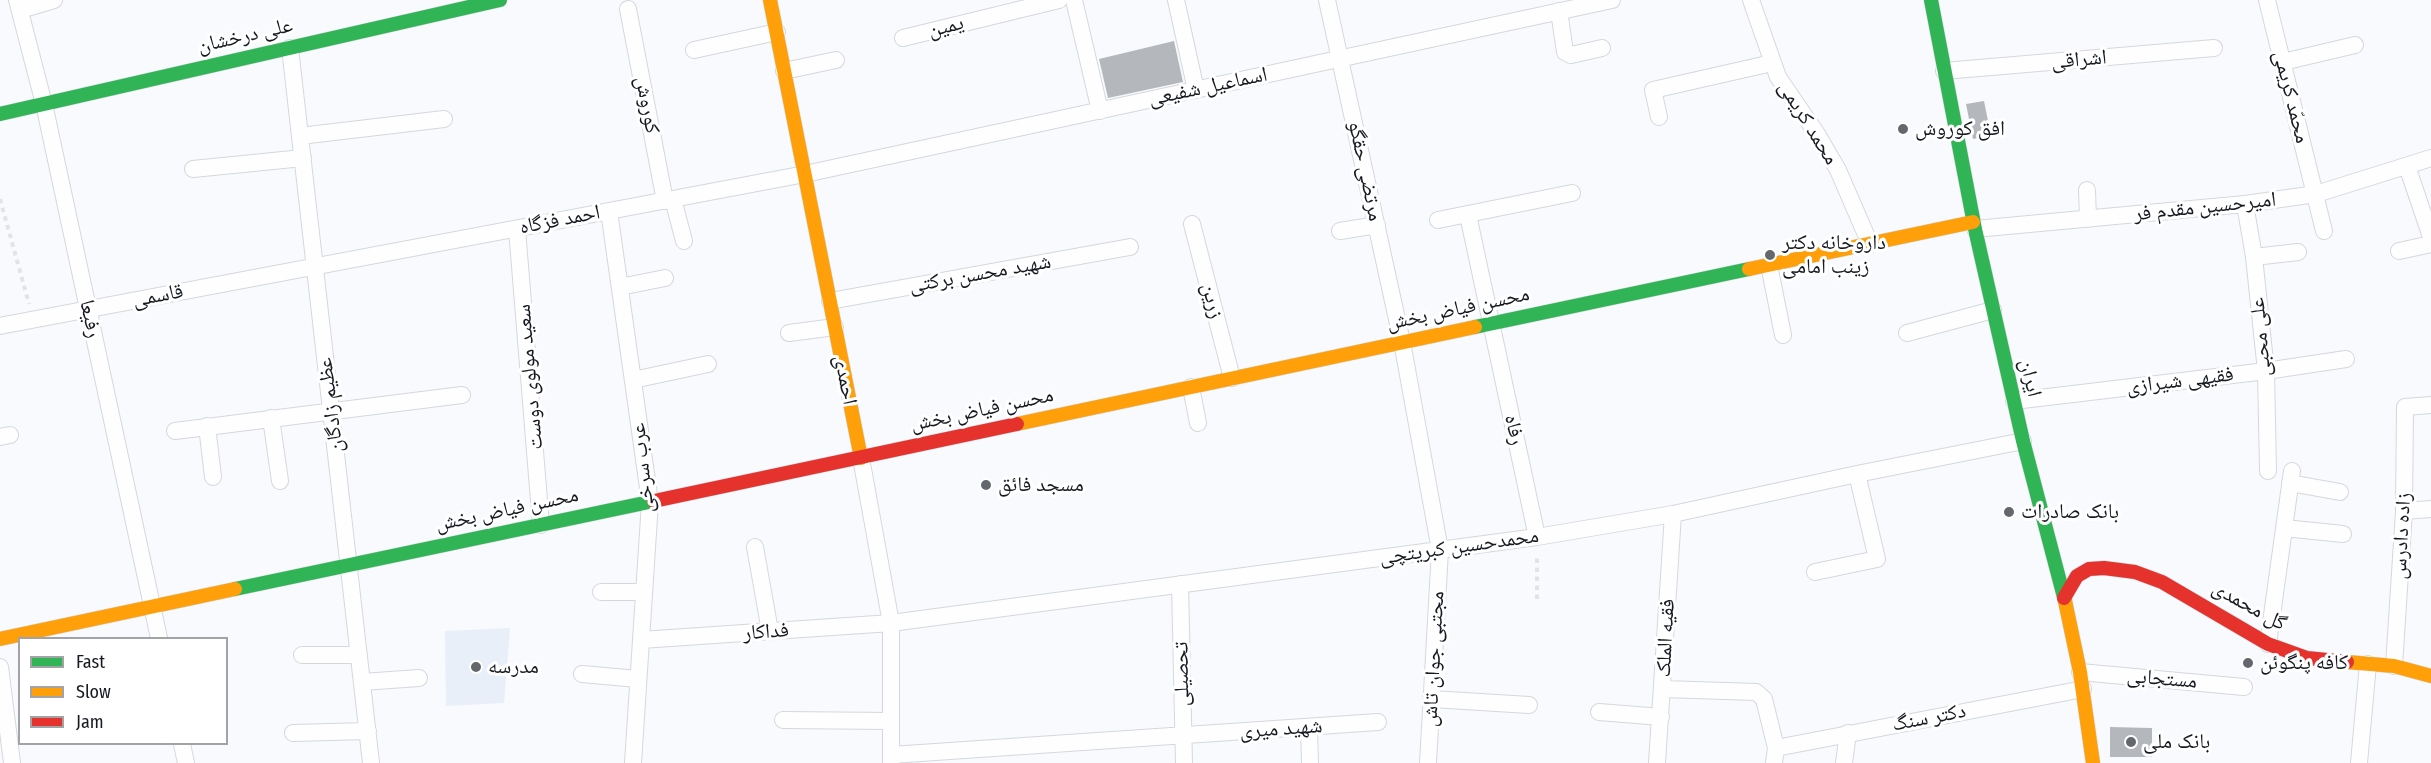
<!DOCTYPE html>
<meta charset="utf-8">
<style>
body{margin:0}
#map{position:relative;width:2431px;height:763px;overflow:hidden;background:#f8fafd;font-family:"Fira Sans Condensed",sans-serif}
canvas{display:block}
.legend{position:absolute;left:18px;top:637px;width:210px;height:108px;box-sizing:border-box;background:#fff;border:2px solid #a1a3a6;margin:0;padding:8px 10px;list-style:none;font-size:18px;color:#151a21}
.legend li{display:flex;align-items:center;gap:12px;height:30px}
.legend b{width:30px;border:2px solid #a1a3a6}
</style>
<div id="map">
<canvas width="2431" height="763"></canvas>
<ul class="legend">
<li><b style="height:8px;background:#30b455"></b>Fast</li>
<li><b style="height:8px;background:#ff9f0a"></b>Slow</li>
<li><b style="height:8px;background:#e5322d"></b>Jam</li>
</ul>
</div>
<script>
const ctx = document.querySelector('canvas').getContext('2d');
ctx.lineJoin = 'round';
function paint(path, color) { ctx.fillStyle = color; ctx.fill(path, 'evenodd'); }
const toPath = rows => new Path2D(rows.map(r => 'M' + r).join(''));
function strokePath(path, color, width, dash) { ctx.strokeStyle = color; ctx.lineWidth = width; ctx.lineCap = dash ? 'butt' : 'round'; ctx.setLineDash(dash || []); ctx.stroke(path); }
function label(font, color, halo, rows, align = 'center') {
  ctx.font = font + ' "Fira Sans Condensed","Noto Naskh Arabic",sans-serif'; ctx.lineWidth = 6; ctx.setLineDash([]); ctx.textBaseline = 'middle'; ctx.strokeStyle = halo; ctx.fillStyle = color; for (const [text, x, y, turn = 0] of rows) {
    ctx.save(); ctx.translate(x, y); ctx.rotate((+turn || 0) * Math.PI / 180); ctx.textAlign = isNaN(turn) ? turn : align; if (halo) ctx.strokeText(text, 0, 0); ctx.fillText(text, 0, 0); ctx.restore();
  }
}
const built = toPath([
 [510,628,504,703,446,706,445,631]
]);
const building = toPath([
 [1174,41,1183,82,1108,98,1099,59],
 [1984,101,1991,136,1973,139,1966,104],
 [2110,727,2152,728,2152,757,2110,757]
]);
const path = toPath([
 [0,199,29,304],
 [1537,599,1537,555]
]);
const street = toPath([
 [17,0,44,104,159,638],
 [1074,0,1100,111],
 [1176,0,1196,90],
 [1327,0,1402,342,1440,550,1428,763],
 [1751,0,1778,77,1817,134,1838,170,1870,244],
 [2267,0,2324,231],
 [628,9,665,201],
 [20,10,54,0],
 [1559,11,1565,52,1571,55,1602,48],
 [903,38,1059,0],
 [290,48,371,763],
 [694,50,777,32],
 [2283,62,2355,45],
 [784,71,836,60],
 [1944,71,2214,48],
 [1659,117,1653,90,1772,63],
 [300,136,444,119],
 [2407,166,2431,237],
 [193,169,303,158],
 [2087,190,2088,219],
 [673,199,684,241],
 [2245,204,2254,257,2266,371,2268,471],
 [609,211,650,502,633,763],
 [1468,215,1537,537],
 [1438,220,1572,193],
 [1192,224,1232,378],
 [517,229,541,525],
 [1975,229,2245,204,2316,194,2431,158],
 [1340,231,1377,225],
 [2399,251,2431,244],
 [2254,257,2298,252],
 [1769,265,1783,335],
 [620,287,665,278],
 [830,301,1130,247],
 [0,326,805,174,1612,0],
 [789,333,835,327],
 [1907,333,1993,310],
 [633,380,708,364],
 [1191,387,1198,423],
 [2014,401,2266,371,2346,359],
 [271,418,280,481],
 [207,426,213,477],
 [175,431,462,395],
 [0,437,10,435],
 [861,458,891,623,891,763],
 [2290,483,2340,492],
 [2404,511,2431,509],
 [2284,528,2343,534],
 [755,547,770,631],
 [1815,572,1877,559,1857,474],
 [1180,584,1184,763],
 [601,592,644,592],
 [641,640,891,623,1537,537,1673,514,1857,474,2023,441],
 [2268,644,2292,471],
 [302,655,359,655],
 [2394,666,2404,511,2405,407,2431,405],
 [0,667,12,763],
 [2080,672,2244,687],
 [582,674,638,679],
 [362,682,419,678],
 [1663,689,1756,692,1764,699,1776,748,1774,763],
 [1432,699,1529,705],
 [1599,712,1661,717],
 [783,720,891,721],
 [1309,727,1310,763],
 [293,733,368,731],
 [182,744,186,763],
 [1776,748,2083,689],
 [891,755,1378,722],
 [1657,763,1673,514],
 [1844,763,1848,733],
 [2359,763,2368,664]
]);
const fast = toPath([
 [1931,0,1975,229,2023,441,2065,601],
 [0,114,500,0],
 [1475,327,1749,269],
 [235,589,654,501]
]);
const slow = toPath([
 [770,0,861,458],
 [1749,269,1973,222],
 [1017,424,1475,327],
 [2065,601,2080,672,2093,763],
 [0,639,235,589],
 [2347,662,2394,666,2431,676]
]);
const jam = toPath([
 [654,501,1017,424],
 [2064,598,2077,576,2089,569,2104,568,2135,572,2162,582,2268,644,2307,658,2347,662]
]);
const markers = [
 [1903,129,6,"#64686e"],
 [1770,255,6,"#64686e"],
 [986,485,6,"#64686e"],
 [2009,512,6,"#64686e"],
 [2248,663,6,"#64686e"],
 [476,667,6,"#64686e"],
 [2131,742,6,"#64686e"]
];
const streetNames = [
 ["یمین",946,27,-14],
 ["علی درخشان",245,36,-13],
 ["اشراقی",2079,60,-5],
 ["اسماعیل شفیعی",1208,87,-12],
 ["محمّد کریمی",2291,97,76],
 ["کوروش",647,105,79],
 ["محمد کریمی",1808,123,58],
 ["مرتضی حقگو",1365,171,78],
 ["امیرحسین مقدم فر",2205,207,-6],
 ["احمد فزگاه",560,220,-11],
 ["شهید محسن برکتی",980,274,-10],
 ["قاسمی",158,296,-11],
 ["زرین",1212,301,76],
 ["محسن فیاض بخش",1458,309,-12],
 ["رفیعا",90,319,78],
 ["علی محبی",2261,337,-95],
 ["سعید مولوی دوست",530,377,-95],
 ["ایران",2030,378,77],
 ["احمدی",845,380,79],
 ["فقیهی شیرازی",2180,381,-7],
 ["عظیم زادگان",331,405,-97],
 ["محسن فیاض بخش",982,410,-12],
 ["رفاه",1514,430,78],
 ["عرب سرخی",643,468,-96],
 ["محسن فیاض بخش",507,510,-12],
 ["زاده دادرس",2402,536,-87],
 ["محمدحسین کبریتچی",1459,547,-8],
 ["گل محمدی",2249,606,29],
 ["فداکار",766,632,-4],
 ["فقیه الملک",1666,638,-87],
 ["مجتبی جوان تاش",1434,659,-87],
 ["تحصیلی",1182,674,-91],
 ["مستجابی",2162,679,5],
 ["دکتر سنگ",1929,718,-11],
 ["شهید میری",1281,729,-4]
];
const poiNames = [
 ["افق کوروش",1915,129],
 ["داروخانه دکتر",1782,243],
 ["زینب امامی",1782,267],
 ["مسجد فائق",998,485],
 ["بانک صادرات",2021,512],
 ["کافه پنگوئن",2260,663],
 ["مدرسه",488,667],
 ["بانک ملی",2143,742]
];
paint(built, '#e8eff9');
paint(building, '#b4b7bc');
strokePath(street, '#d4d8dd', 18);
strokePath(fast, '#d4d8dd', 15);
strokePath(slow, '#d4d8dd', 15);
strokePath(jam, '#d4d8dd', 15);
strokePath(path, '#e2e3e4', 4, [4.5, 4.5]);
strokePath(street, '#fefeff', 16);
strokePath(fast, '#30b455', 14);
strokePath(slow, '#ff9f0a', 14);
strokePath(jam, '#e5322d', 14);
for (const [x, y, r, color] of markers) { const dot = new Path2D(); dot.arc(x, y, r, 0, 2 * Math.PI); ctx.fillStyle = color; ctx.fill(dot); strokePath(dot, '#fff', 2); }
label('21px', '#151a21', '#fff', streetNames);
label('21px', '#151a21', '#fff', poiNames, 'left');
</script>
